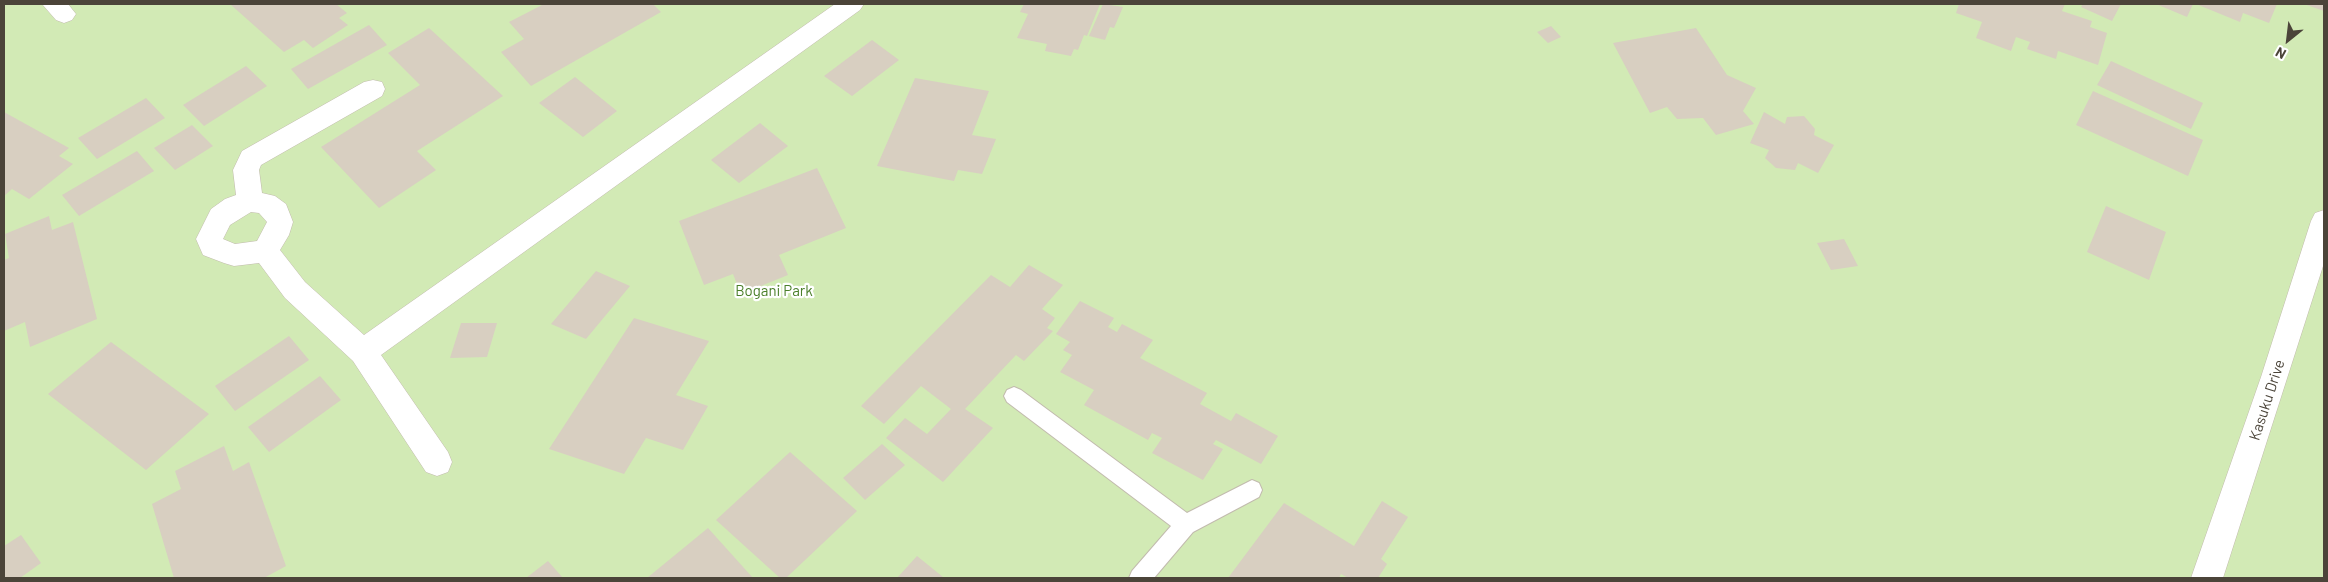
<!DOCTYPE html>
<style>
body{margin:0}
#map{position:relative;width:2328px;height:582px;overflow:hidden;background:#f6f3ec;font-family:Barlow,sans-serif}
canvas{display:block}
.frame{position:absolute;inset:0;border:5px solid #4b4439;pointer-events:none}
.north{position:absolute;left:2263px;top:15px;width:50px;height:50px;-webkit-text-stroke:4px #fff;paint-order:stroke;rotate:209deg;font-size:14px;font-weight:700;line-height:20px;text-align:center;color:#4b4439}
.north::after{content:'';display:block;margin:auto;width:18px;height:22px;background:#4b4439;clip-path:polygon(50% 0,100% 100%,50% 72%,0 100%)}
</style>
<div id="map">
<canvas width="2328" height="582"></canvas>
<div class="frame"></div>
<div class="north">N</div>
</div>
<script>
const ctx = document.querySelector('canvas').getContext('2d');
ctx.lineJoin = 'round';
function paint(path, color) { ctx.fillStyle = color; ctx.fill(path, 'evenodd'); }
const toPath = rows => new Path2D(rows.map(r => 'M' + r).join(''));
function strokePath(path, color, width, dash) { ctx.strokeStyle = color; ctx.lineWidth = width; ctx.lineCap = dash ? 'butt' : 'round'; ctx.setLineDash(dash || []); ctx.stroke(path); }
function label(font, color, halo, rows, align = 'center') {
  ctx.font = font + ' Barlow,sans-serif'; ctx.lineWidth = 4.5; ctx.setLineDash([]); ctx.textBaseline = 'middle'; ctx.strokeStyle = halo; ctx.fillStyle = color; for (const [text, x, y, turn = 0] of rows) {
    ctx.save(); ctx.translate(x, y); ctx.rotate((+turn || 0) * Math.PI / 180); ctx.textAlign = isNaN(turn) ? turn : align; if (halo) ctx.strokeText(text, 0, 0); ctx.fillText(text, 0, 0); ctx.restore();
  }
}
const green = toPath([
 [4,4,2324,4,2324,578,4,578]
]);
const building = toPath([
 [230,4,336,4,347,13,339,18,348,25,313,48,304,40,284,52],
 [544,4,653,4,661,12,531,86,501,52,524,39,509,22],
 [1024,4,1100,4,1087,36,1084,35,1078,50,1074,49,1071,56,1045,51,1047,44,1017,38,1028,14,1020,12],
 [1103,4,1123,7,1114,28,1110,27,1105,40,1089,36],
 [1959,4,2065,4,2062,11,2092,21,2090,27,2107,33,2098,65,2058,51,2056,59,2027,49,2030,42,2016,37,2011,51,1976,38,1982,22,1956,13],
 [2083,4,2121,4,2112,21,2081,7],
 [2156,4,2193,4,2187,17],
 [2196,4,2277,4,2269,23,2243,13,2240,22],
 [2304,4,2324,4,2324,11],
 [369,25,387,45,308,89,291,69],
 [1551,26,1561,37,1548,43,1537,32],
 [429,28,503,96,417,151,436,170,379,208,321,147,420,85,388,53],
 [1696,28,1727,75,1756,88,1743,111,1754,124,1716,135,1703,118,1677,119,1667,107,1650,113,1613,43],
 [872,40,899,60,852,96,824,76],
 [2111,61,2203,103,2191,129,2097,85],
 [246,66,267,86,204,126,183,105],
 [575,77,617,111,583,137,539,103],
 [915,78,989,91,972,135,996,139,982,174,958,170,954,181,877,166],
 [2093,91,2203,140,2188,176,2076,125],
 [146,98,165,118,97,159,78,138],
 [4,112,69,148,59,156,73,164,29,199,12,189,4,196],
 [1764,112,1785,124,1787,117,1804,116,1815,129,1814,135,1834,145,1818,173,1798,163,1795,170,1776,168,1765,158,1769,150,1750,143],
 [760,123,788,146,739,183,711,160],
 [192,125,213,146,175,170,154,148],
 [137,151,154,171,79,216,62,195],
 [817,168,846,228,779,255,788,275,741,294,733,274,704,285,679,221],
 [2106,206,2166,232,2149,280,2087,252],
 [49,216,52,230,73,222,97,319,30,347,25,322,4,331,4,260,9,258,5,234],
 [1844,239,1858,266,1831,270,1817,243],
 [1029,265,1063,285,1042,309,1055,318,1047,328,1053,331,1024,361,1016,355,965,409,993,428,943,482,886,438,905,418,927,434,951,409,921,386,884,424,861,406,991,275,1010,287],
 [596,271,630,286,586,339,551,324],
 [1080,301,1114,318,1108,327,1117,332,1122,324,1153,340,1140,358,1207,393,1200,404,1231,421,1236,413,1278,436,1261,464,1216,440,1213,444,1223,449,1203,480,1152,453,1162,438,1152,433,1148,440,1084,405,1094,390,1060,372,1072,355,1063,350,1070,342,1056,334],
 [634,318,709,341,676,395,708,406,683,450,646,438,624,474,549,449],
 [461,323,497,323,487,357,450,358],
 [289,336,309,360,235,411,215,386],
 [111,342,209,414,146,470,48,394],
 [320,376,341,400,269,452,248,427],
 [882,444,905,465,865,500,843,478],
 [224,446,233,471,249,462,286,566,264,578,174,578,152,504,181,489,175,471],
 [790,452,857,511,786,578,780,578,716,520],
 [1382,501,1408,517,1381,559,1387,564,1378,578,1348,578,1341,574,1339,578,1228,578,1284,503,1354,546],
 [708,528,753,578,647,578],
 [21,535,41,563,20,578,4,578,4,546],
 [917,556,943,577,897,578],
 [548,561,563,578,526,578]
]);
const service = toPath([
 [1014,387,1021,390,1187,513,1252,480,1259,483,1262,490,1259,497,1193,532,1154,578,1129,578,1132,571,1171,526,1007,402,1004,396,1007,390,1014,387]
]);
const minor = toPath([
 [42,4,68,4,76,14,72,20,64,23,56,20,42,4],
 [835,4,864,4,860,10,381,355,448,452,452,462,448,472,437,476,426,472,353,361,285,298,259,263,234,266,224,263,203,255,196,239,211,209,225,199,236,195,233,170,242,151,364,82,373,80,382,82,385,89,382,96,261,165,259,170,262,193,275,196,286,204,293,222,289,235,280,250,305,282,364,335,835,4],
 [251,212,259,213,267,222,257,241,235,244,223,239,230,225,251,212],
 [2324,210,2324,263,2223,578,2191,578,2261,377,2311,221,2315,213,2324,210]
]);
const parkNames = [
 ["Bogani Park",774,291]
];
const streetNames = [
 ["Kasuku Drive",2267,400,-72]
];
paint(green, '#d2eab5');
paint(building, '#d8cfc1');
strokePath(service, '#c2bbae', 2);
strokePath(minor, '#c2bbae', 1);
paint(service, '#fff');
paint(minor, '#fff');
label('15px', '#4a7f2a', '#fff', parkNames);
label('15px', '#4b4439', '#fff', streetNames);
</script>
